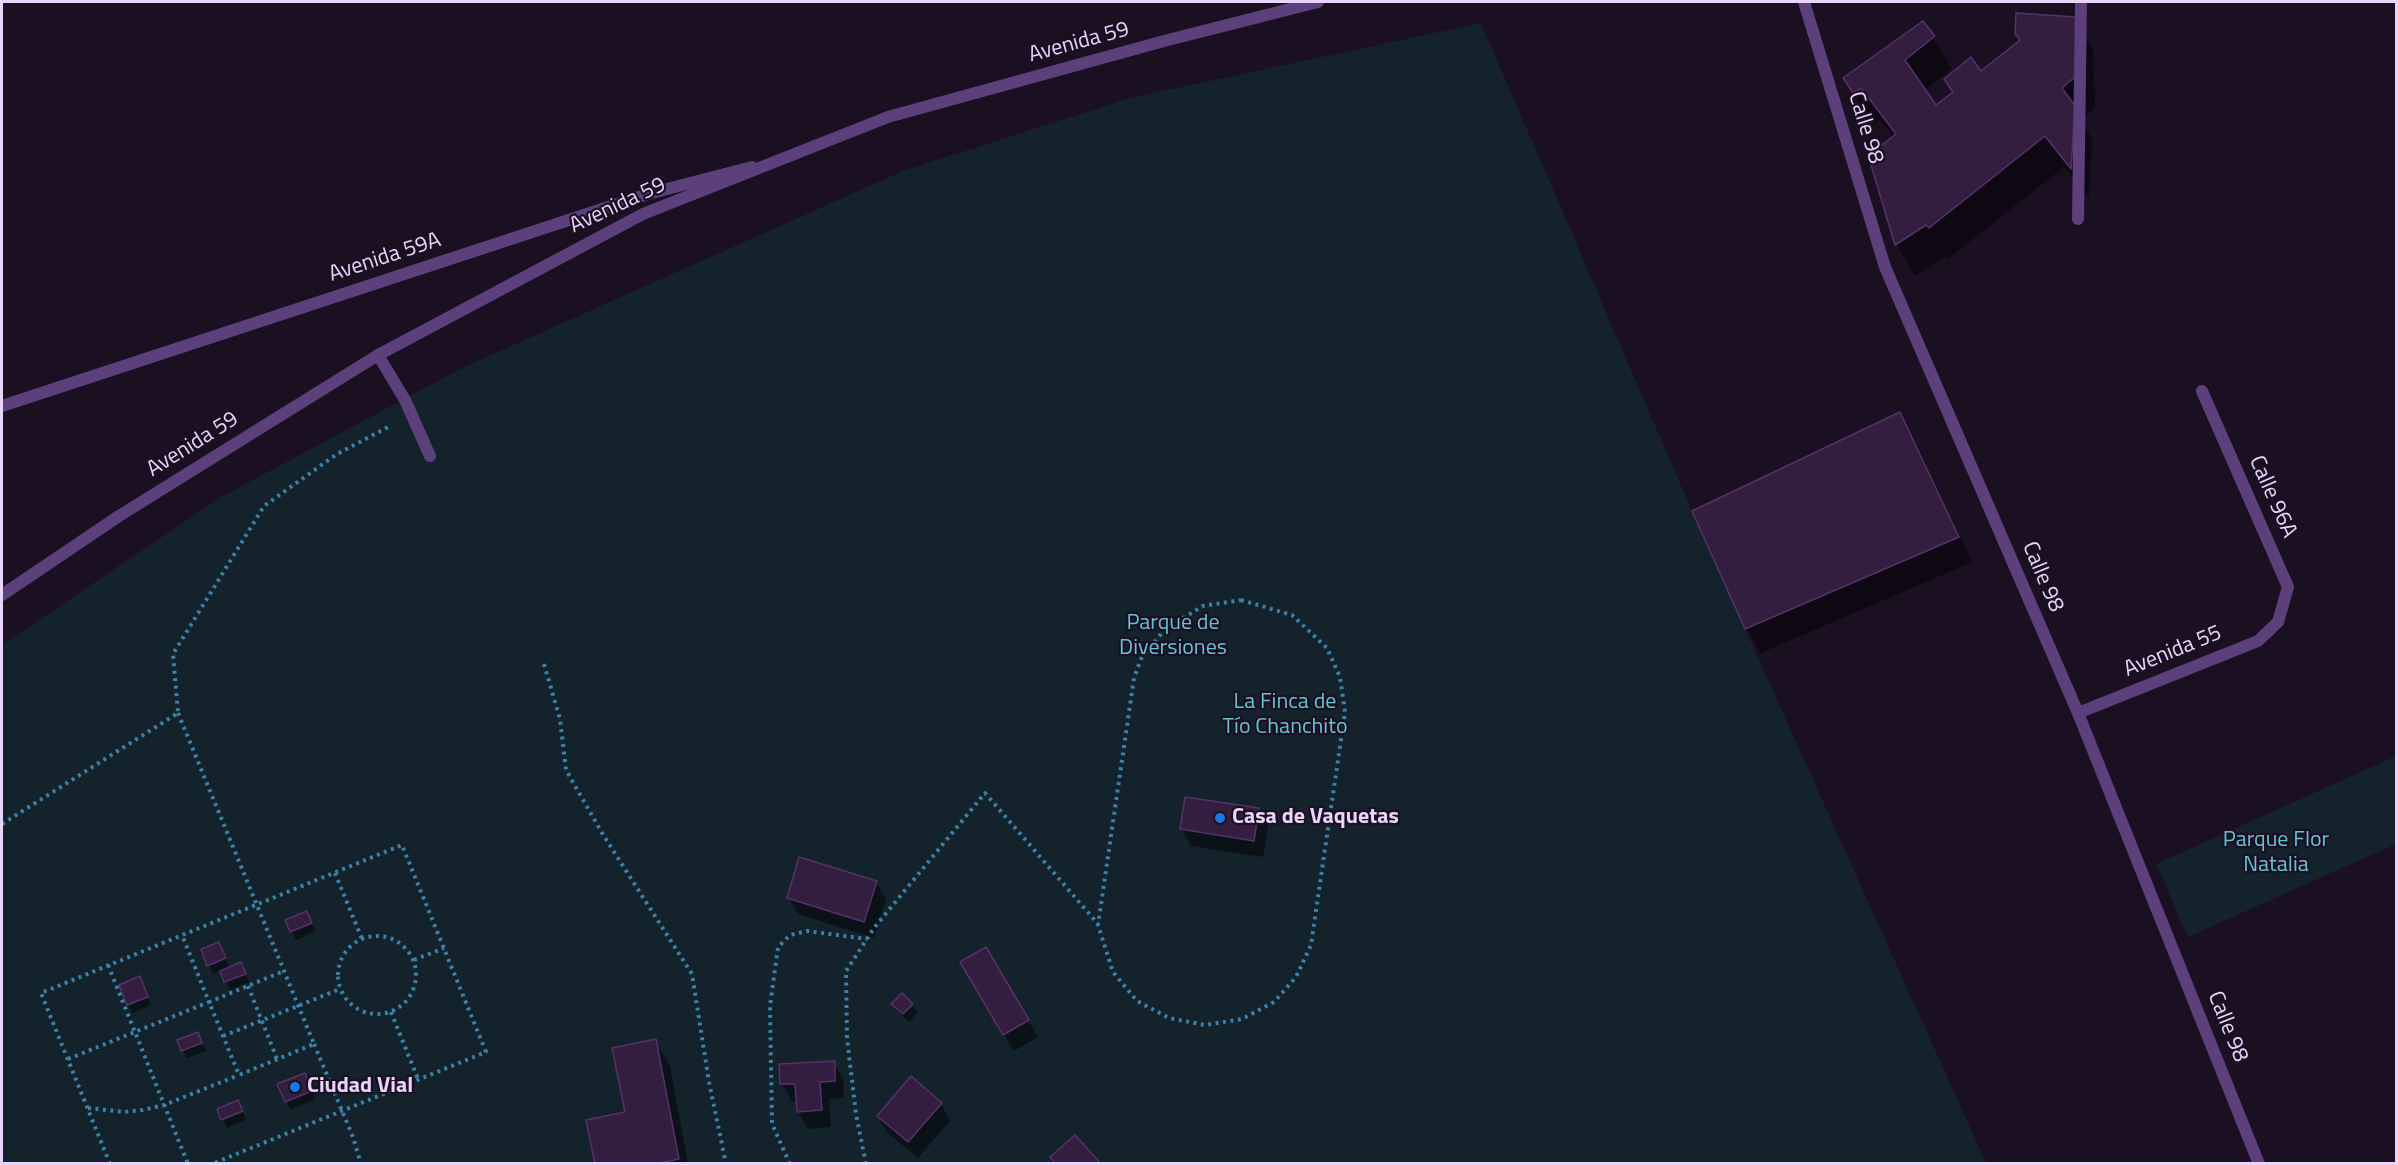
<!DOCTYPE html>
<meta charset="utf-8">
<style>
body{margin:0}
#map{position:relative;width:2398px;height:1165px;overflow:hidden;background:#1a1021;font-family:"Titillium Web",sans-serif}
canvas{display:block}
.frame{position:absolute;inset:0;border:3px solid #e9d4fb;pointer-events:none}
</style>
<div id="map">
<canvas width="2398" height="1165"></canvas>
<div class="frame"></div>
</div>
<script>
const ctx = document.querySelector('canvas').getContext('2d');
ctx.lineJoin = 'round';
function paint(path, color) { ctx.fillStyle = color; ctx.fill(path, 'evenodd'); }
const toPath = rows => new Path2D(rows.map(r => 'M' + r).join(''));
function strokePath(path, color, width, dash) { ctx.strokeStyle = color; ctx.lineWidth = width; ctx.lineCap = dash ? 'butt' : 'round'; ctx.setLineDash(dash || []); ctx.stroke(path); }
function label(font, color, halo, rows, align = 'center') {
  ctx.font = font + ' "Titillium Web",sans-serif'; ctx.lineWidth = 4.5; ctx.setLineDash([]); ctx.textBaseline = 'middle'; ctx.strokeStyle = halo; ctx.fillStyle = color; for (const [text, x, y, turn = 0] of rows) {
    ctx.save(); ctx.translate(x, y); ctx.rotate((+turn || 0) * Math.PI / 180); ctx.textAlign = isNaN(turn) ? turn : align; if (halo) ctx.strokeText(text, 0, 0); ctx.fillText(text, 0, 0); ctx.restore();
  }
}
const green = toPath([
 [1481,23,1692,511,1986,1163,2,1164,2,645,221,497,464,367,903,171,1130,98],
 [2396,756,2396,844,2188,937,2156,864]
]);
const shadow = toPath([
 [2075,18,2093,50,2095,108,2081,119,2092,139,2089,198,2064,167,1948,259,1946,256,1915,276,1897,245,1869,156,1894,138,1880,119,1873,124,1845,78,1933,37,1952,69,1924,91,1935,107,2020,41,2016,34],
 [1900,414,1914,439,1972,562,1761,653,1747,629,1694,511],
 [1258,809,1268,826,1263,857,1191,846,1182,829],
 [876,882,886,899,874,938,798,914,788,897],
 [287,921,311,921,316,931,296,940],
 [219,943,230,968,245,972,249,982,230,990,221,970,213,974,202,950],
 [986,949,1038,1037,1014,1051,962,962],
 [144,986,151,1005,133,1013,128,1005],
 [893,1004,912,1004,917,1013,909,1022,898,1012],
 [197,1034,206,1051,187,1058,183,1050],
 [655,1041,670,1066,688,1164,596,1164,627,1113],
 [834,1062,843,1079,844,1098,829,1099,831,1127,808,1129,798,1112,797,1101,792,1101,782,1084],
 [304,1075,316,1099,291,1109,286,1101],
 [941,1104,950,1121,918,1158,888,1133,878,1116],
 [219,1109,242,1109,246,1120,227,1128]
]);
const building = toPath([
 [2016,13,2076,17,2077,75,2062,88,2075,106,2071,169,2045,136,1929,228,1926,225,1895,245,1868,155,1896,134,1861,88,1853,93,1843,78,1923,21,1935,36,1905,60,1936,105,1953,92,1944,79,1971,57,1981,71,2020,40,2015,34,2016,13],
 [1900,412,1959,537,1745,629,1692,511,1900,412],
 [1185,797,1259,808,1254,841,1180,829,1185,797],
 [799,857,877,881,864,922,787,898,799,857],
 [307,911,312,923,290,932,285,920,307,911],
 [219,942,226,958,207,966,201,949,219,942],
 [986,947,1029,1020,1003,1035,960,962,986,947],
 [241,962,246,974,224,982,220,971,241,962],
 [140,976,148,997,127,1005,119,985,140,976],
 [902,993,913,1004,903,1014,891,1004,902,993],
 [198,1032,202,1043,181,1051,177,1040,198,1032],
 [656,1039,679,1159,655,1164,595,1164,586,1120,625,1112,612,1048,656,1039],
 [835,1061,835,1081,820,1082,822,1110,797,1112,795,1084,780,1084,779,1064,835,1061],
 [305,1073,312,1091,285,1102,277,1084,305,1073],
 [911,1076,942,1103,908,1142,877,1116,911,1076],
 [238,1100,243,1111,221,1120,217,1109,238,1100],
 [1075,1135,1101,1164,1056,1164,1050,1157,1075,1135]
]);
const path = toPath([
 [1241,600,1292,615,1327,648,1340,677,1345,712,1311,945,1296,977,1274,1002,1242,1019,1205,1025,1169,1018,1137,1001,1113,972,1098,925,1134,678,1141,659,1165,629,1203,606,1241,600],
 [544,664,560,719,566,770,602,833,692,974,709,1082,726,1164],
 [178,713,314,1044,239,1075,209,1002,284,971],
 [2,824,178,713,173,654,264,506,337,454,390,426],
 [335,873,362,939],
 '338 975a39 39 0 1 1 78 0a39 39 0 1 1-78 0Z',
 [414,960,444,948],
 [108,965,188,1164],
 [248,986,277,1059],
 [391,1012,418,1079],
 [223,1036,340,989],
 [314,1044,353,1137,361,1164],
 [68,1059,209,1002,182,935],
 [88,1108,124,1112,143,1110,164,1105,239,1075],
 [110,1164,41,993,402,845,486,1052,212,1164],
 [790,1164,772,1124,770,1006,778,947,790,935,807,931,867,939],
 [866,1164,856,1114,847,1038,846,971,874,928,985,793,1098,924]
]);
const service = toPath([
 [2078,219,2081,2],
 [378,355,405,400,430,456],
 [2,406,648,194,752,167]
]);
const minor = toPath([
 [1804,2,1885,267,2078,713,2259,1164],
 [2,595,119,516,378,355,643,214,888,117,1164,41,1318,2],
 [2078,713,2258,641,2278,622,2288,587,2202,391]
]);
const markers = [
 [1220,818,6,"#177ae4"],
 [295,1087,6,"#177ae4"]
];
const streetNames = [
 ["Avenida 59",1079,43,-15],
 ["Calle 98",1865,128,73],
 ["Avenida 59",618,206,-25],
 ["Avenida 59A",385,258,-18],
 ["Avenida 59",193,445,-32],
 ["Calle 96A",2272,497,66],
 ["Calle 98",2042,577,67],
 ["Avenida 55",2173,652,-22],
 ["Calle 98",2227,1027,68]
];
const parkNames = [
 ["Parque de",1173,624],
 ["Diversiones",1173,649],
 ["La Finca de",1285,703],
 ["Tío Chanchito",1285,728],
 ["Parque Flor",2276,841],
 ["Natalia",2276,866]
];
const poiNames = [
 ["Casa de Vaquetas",1232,818],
 ["Ciudad Vial",307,1087]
];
paint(green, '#14222b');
paint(shadow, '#0007');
paint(building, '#331e40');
strokePath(building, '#55326a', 1.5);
strokePath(path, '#3b81a8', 4, [3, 4.5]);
strokePath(service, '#5b407c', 12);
strokePath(minor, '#5b407c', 12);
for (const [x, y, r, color] of markers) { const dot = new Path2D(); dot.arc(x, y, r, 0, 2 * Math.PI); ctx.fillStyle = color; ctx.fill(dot); strokePath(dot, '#1a1021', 2); }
label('22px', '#e9d4fb', '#1a1021', streetNames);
label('22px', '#68c1d3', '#1a1021', parkNames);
label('bold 22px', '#e9d4fb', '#1a1021', poiNames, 'left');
</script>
